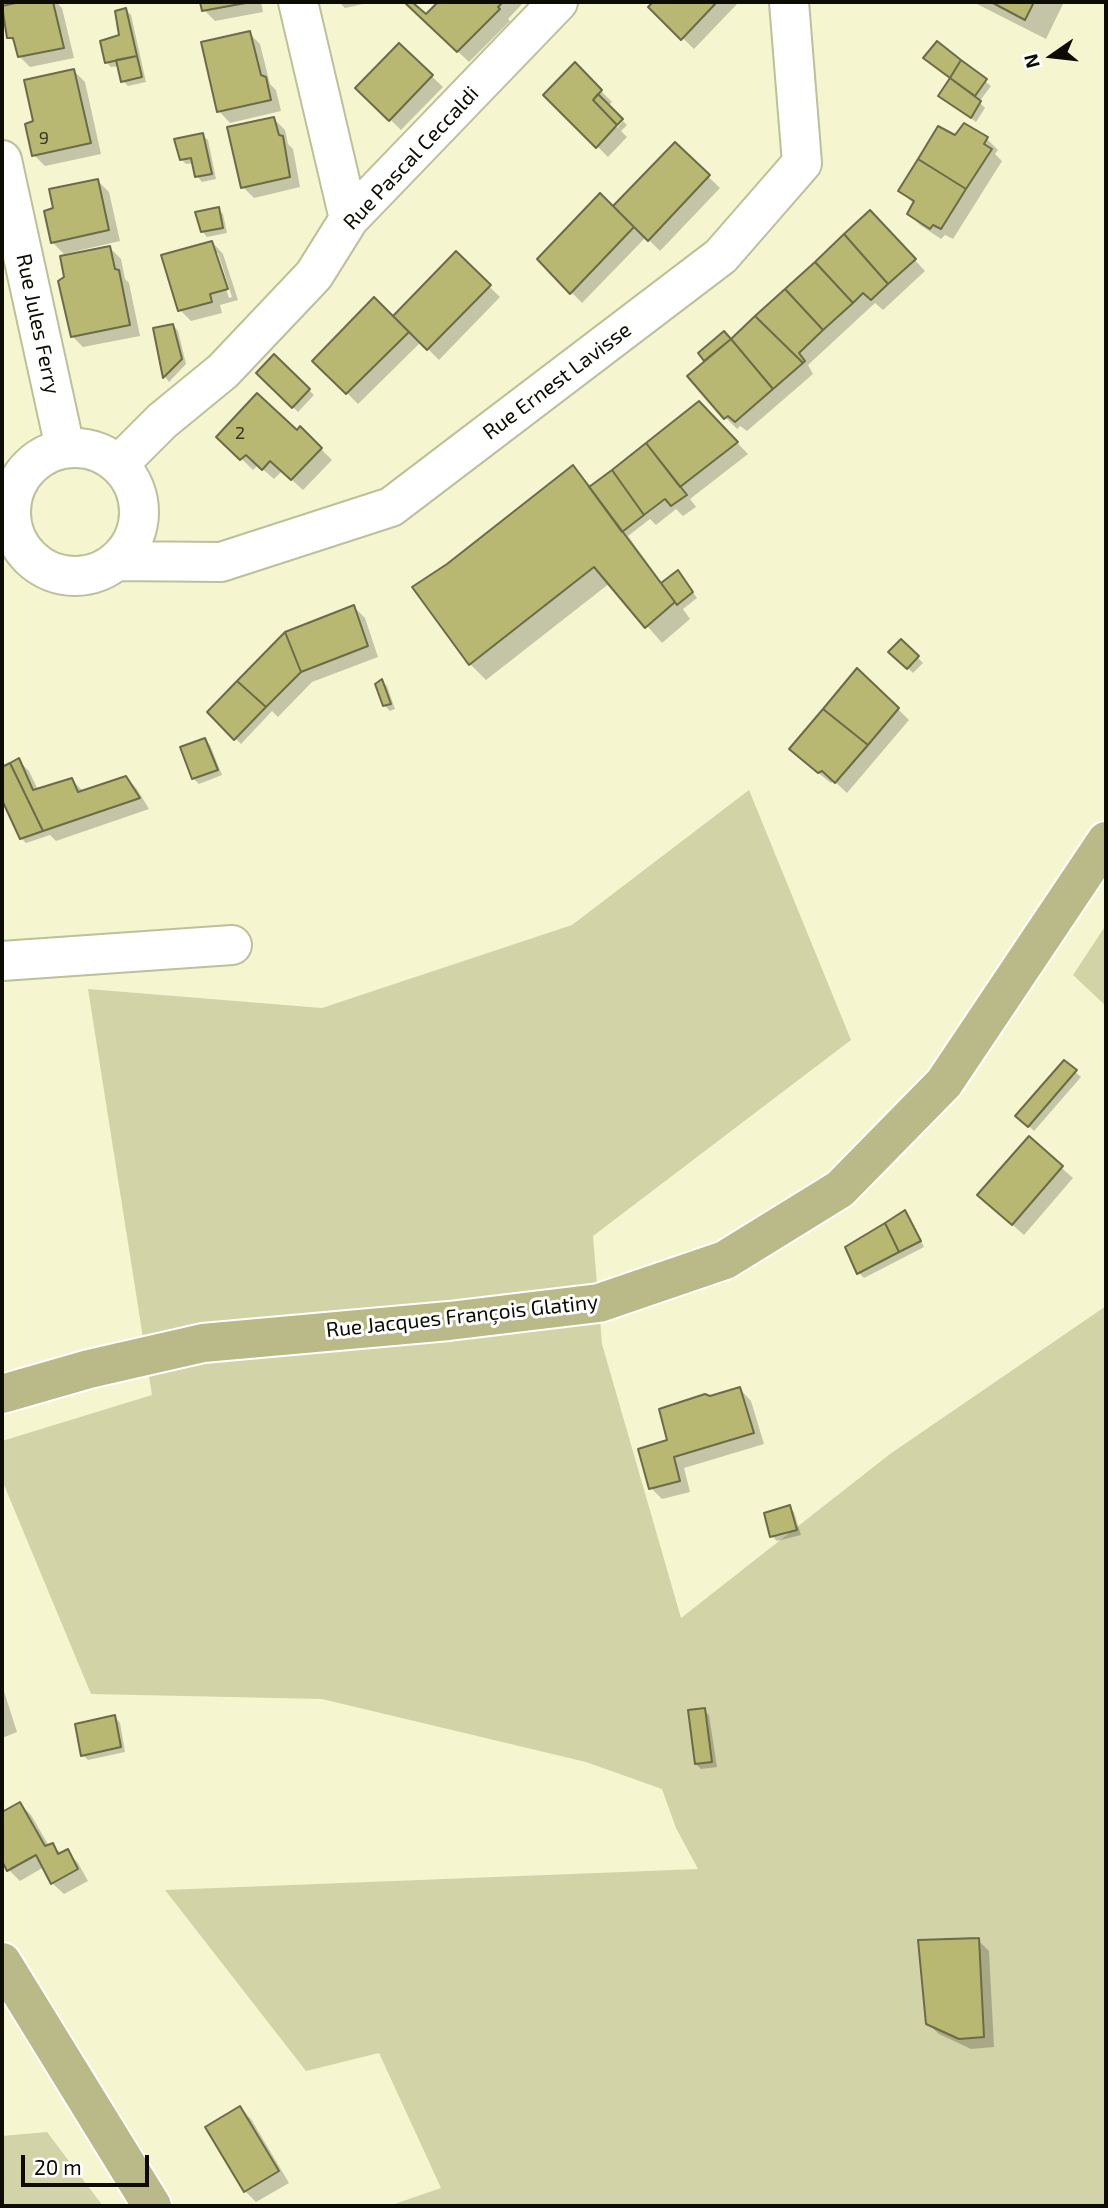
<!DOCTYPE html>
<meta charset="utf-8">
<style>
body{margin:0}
#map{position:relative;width:1108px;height:2208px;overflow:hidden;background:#f5f6d0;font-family:"Exo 2",sans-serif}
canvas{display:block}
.frame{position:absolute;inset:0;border:4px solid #0c0c02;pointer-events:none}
.north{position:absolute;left:1017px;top:21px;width:70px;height:70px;-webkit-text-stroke:5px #fff;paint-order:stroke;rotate:256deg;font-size:19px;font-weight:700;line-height:28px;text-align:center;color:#0c0c02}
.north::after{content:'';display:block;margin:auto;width:24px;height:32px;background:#0c0c02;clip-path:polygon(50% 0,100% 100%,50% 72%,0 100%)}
.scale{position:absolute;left:21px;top:2155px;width:128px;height:32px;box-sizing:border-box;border:4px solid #0c0c02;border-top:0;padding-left:9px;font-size:21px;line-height:24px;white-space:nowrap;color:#0c0c02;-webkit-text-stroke:5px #fff;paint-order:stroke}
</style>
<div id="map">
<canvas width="1108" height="2208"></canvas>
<div class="frame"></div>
<div class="north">N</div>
<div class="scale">20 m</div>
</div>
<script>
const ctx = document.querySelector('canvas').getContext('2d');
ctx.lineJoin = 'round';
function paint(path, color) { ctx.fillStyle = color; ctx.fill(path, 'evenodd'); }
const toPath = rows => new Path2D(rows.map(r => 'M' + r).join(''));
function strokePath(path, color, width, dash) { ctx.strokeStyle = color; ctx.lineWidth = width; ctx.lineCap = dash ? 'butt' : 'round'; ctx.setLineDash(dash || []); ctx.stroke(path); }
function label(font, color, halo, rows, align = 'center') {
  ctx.font = font + ' "Exo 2",sans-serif'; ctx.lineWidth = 6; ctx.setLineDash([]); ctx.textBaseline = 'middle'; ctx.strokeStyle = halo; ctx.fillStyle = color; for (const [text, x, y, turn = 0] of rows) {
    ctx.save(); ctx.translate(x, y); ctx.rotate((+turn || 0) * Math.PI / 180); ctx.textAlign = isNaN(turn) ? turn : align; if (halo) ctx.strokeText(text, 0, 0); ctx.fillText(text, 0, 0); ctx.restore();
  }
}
const green = toPath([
 [749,790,851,1040,593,1236,602,1344,681,1618,890,1454,1106,1306,1106,2206,389,2206,441,2188,379,2053,306,2071,165,1890,698,1869,676,1828,662,1789,586,1762,322,1699,91,1694,2,1480,2,1441,152,1395,88,989,322,1008,572,925],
 [1106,925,1106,1006,1073,975],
 [47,2132,103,2206,2,2206,2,2136]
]);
const shadow = toPath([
 [28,2,56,2,62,8,74,58,30,67,19,56,17,45,9,37,2,7],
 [202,2,261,2,263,12,215,21,204,10],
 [339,2,372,2,345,8],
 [406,2,410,2,426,17,440,2,524,2,508,19,510,21,469,62],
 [655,2,739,2,694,49,651,7],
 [973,2,1064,2,1046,39],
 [126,10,131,15,146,82,128,86,123,81,119,66,111,67,106,62,121,36],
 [249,33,260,44,270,84,276,90,281,111,230,123,219,111],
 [938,43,991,86,979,102,985,108,976,122,941,96,951,79],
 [399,45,443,87,401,130,358,88],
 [575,65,612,102,608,106,615,125,617,128,623,121,627,125,621,131,627,137,608,157,546,95],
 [74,71,85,82,101,154,45,166,34,155,35,123],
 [274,119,285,130,288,144,293,149,300,187,254,198,243,187],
 [202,135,208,140,216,179,202,182,197,176,194,163,186,164,181,159],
 [955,137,987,139,998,150,995,154,1002,161,953,239,945,235,941,239,920,225,909,214,914,204,900,191],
 [675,145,720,188,660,251,646,237,582,303,539,259,613,208],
 [98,181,109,192,120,241,64,254,52,242,55,210],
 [218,209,223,214,227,233,207,237,202,231],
 [881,223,925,271,883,310,875,303,808,365,813,374,747,431,740,426,737,429,726,418,707,361,700,353,724,333,731,341],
 [212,242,223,254,238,300,220,305,222,313,191,321,180,310],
 [214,253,218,253,232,297,229,298],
 [110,248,121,259,125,279,129,283,140,336,83,347,72,336],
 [456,254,500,297,439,360,421,342,358,404,315,361,393,319],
 [173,325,178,331,186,364,169,382,165,377,155,329],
 [275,357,314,395,298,412,259,373],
 [699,403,748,454,690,499,696,507,683,516,676,509,656,525,650,519,628,536,663,584,678,572,683,577,697,598,683,609,690,619,662,643,610,583,486,680,470,664,415,588,448,565,573,468,592,487],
 [671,492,673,494,646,515,643,513],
 [300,428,332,460,303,490,282,471,274,479,258,465,253,470,219,437,297,432],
 [354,607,365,618,378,657,312,682,278,717,272,711,241,744,209,712],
 [901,641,923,663,913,673,891,652],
 [382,681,387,686,395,709,390,711,384,705],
 [898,709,909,720,847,793,834,781,831,783,802,760],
 [205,740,210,745,222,775,199,784,193,778],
 [18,760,29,771,38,790,72,780,83,791,126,778,137,789,149,809,56,841,50,835,26,843,21,838,2,796,2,769],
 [1064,1062,1081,1077,1034,1131,1018,1116],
 [1029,1139,1073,1178,1024,1235,991,1206],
 [905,1213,910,1218,924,1247,864,1278,859,1273],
 [740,1389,751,1401,764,1444,684,1468,690,1492,662,1499,651,1488,709,1398],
 [789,1507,794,1512,801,1535,777,1541,772,1536],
 [2,1685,17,1732,2,1738],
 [704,1710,709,1715,717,1767,701,1769,696,1764],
 [115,1717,120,1723,125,1752,88,1760,83,1755],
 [20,1804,31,1815,49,1846,52,1845,62,1854,67,1852,78,1863,88,1881,64,1894,52,1883,44,1867,20,1881,9,1870,2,1857,2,1814],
 [978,1940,989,1951,994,2047,971,2049,939,2034,927,2023],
 [240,2108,251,2119,289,2183,256,2202,245,2191]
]);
const building = toPath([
 [20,2,53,2,64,48,18,57,13,38,7,38,2,6,20,2],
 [200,2,251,2,202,11,200,2],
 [404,2,412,2,426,14,438,2,503,2,498,7,500,9,457,52,404,2],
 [653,2,717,2,681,40,648,7,653,2],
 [991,2,1034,2,1025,20,991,2],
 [126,8,137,56,105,63,100,41,119,35,115,11,126,8],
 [250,31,261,75,266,77,271,100,217,112,201,42,250,31],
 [937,41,961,60,950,78,923,58,937,41],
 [399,43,433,75,389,121,355,88,399,43],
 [137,56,142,77,121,82,116,60,137,56],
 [961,60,987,79,975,96,950,78,961,60],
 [575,62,602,90,593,100,617,125,596,148,543,95,575,62],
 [74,69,91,143,32,156,25,124,33,121,24,80,74,69],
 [950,78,981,101,971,118,938,96,950,78],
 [598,94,623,119,617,125,593,100,598,94],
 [274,117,279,135,283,136,290,177,241,188,227,127,274,117],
 [964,123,988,137,984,144,992,149,966,189,918,159,938,126,955,135,964,123],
 [203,133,212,174,195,177,191,158,180,160,174,139,203,133],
 [675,142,710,175,648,241,613,206,675,142],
 [918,159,966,189,941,229,933,225,930,229,907,214,914,201,898,191,918,159],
 [98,179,109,230,51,243,44,211,53,208,49,189,98,179],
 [600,193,634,227,570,294,537,259,600,193],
 [219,207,223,228,201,232,195,212,219,207],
 [870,210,916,259,888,284,844,234,870,210],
 [844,234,888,284,871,300,863,293,853,303,815,262,844,234],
 [212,241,228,289,210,294,212,302,178,311,161,255,212,241],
 [110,246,115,269,119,270,130,325,71,337,58,281,64,277,60,256,110,246],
 [456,251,491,285,427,350,393,316,456,251],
 [815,262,853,303,823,330,785,289,815,262],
 [785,289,823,330,799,353,805,361,803,363,755,316,785,289],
 [374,297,409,332,346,394,312,361,374,297],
 [755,316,803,363,773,389,731,339,755,316],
 [173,324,182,359,163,378,153,328,173,324],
 [724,331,731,339,704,361,698,353,724,331],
 [731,339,773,389,735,422,728,416,724,419,687,376,731,339],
 [274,354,310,389,292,408,256,373,274,354],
 [257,393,297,430,300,426,322,448,291,480,270,461,262,470,246,455,240,460,216,437,257,393],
 [699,401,738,442,680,487,646,443,699,401],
 [646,443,687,495,671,506,665,499,644,515,612,470,646,443],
 [573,465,675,602,645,628,594,567,469,665,412,587,447,564,573,465],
 [612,470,644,515,622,532,589,487,612,470],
 [678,570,693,592,677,605,661,583,678,570],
 [354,605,368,646,301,672,285,632,354,605],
 [285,632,301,672,266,707,237,681,285,632],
 [901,639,919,656,907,669,888,652,901,639],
 [857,668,899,708,868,745,823,709,857,668],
 [382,679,391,704,383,706,375,684,382,679],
 [237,681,266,707,234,740,207,712,237,681],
 [823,709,868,745,835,783,822,771,818,773,789,749,823,709],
 [205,738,218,770,192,779,180,747,205,738],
 [19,758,33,790,72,778,78,792,126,776,140,798,43,831,10,763,19,758],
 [10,763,43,831,20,839,2,800,2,767,10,763],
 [1064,1060,1077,1070,1028,1127,1015,1116,1064,1060],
 [1029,1136,1063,1166,1012,1225,977,1195,1029,1136],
 [905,1210,921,1241,899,1252,885,1223,905,1210],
 [885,1223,899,1252,857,1274,845,1247,885,1223],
 [740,1387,754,1433,674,1457,680,1481,649,1489,638,1449,667,1440,659,1409,705,1394,710,1396,740,1387],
 [790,1505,797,1530,770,1537,764,1513,790,1505],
 [705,1708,712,1762,695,1764,688,1710,705,1708],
 [115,1715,121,1747,81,1756,75,1724,115,1715],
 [20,1802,45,1846,53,1843,58,1854,68,1849,78,1869,51,1884,36,1855,7,1871,2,1861,2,1812,20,1802],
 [979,1938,984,2037,959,2039,926,2024,918,1940,979,1938],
 [240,2106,279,2171,244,2192,205,2127,240,2106]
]);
const minor = toPath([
 [298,2,349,219],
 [2,160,65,448],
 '11 512a64 64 0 1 1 128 0a64 64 0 1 1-128 0Z',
 [119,464,162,421,223,371,314,275,349,219,558,2],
 [118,561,221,562,391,507,721,256,802,163,789,2],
 [2,961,232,945]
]);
const major = toPath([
 [2,1394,89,1369,203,1343,449,1321,599,1303,725,1260,840,1189,944,1083,1106,841],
 [2,1962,152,2206]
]);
const numberNames = [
 ["9",44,138],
 ["2",240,433]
];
const streetNames = [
 ["Rue Pascal Ceccaldi",411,158,-47],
 ["Rue Jules Ferry",38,324,78],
 ["Rue Ernest Lavisse",557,381,-37],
 ["Rue Jacques François Glatiny",462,1316,-6]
];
paint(green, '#d3d3a8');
paint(shadow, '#0003');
paint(building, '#b8b872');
strokePath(building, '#6b6b4a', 2);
strokePath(minor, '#bebf9b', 42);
strokePath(major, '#fff', 42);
strokePath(minor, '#fff', 38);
strokePath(major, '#bab988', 38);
label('18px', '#37371e', null, numberNames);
label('21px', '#0c0c02', '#fff', streetNames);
</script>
